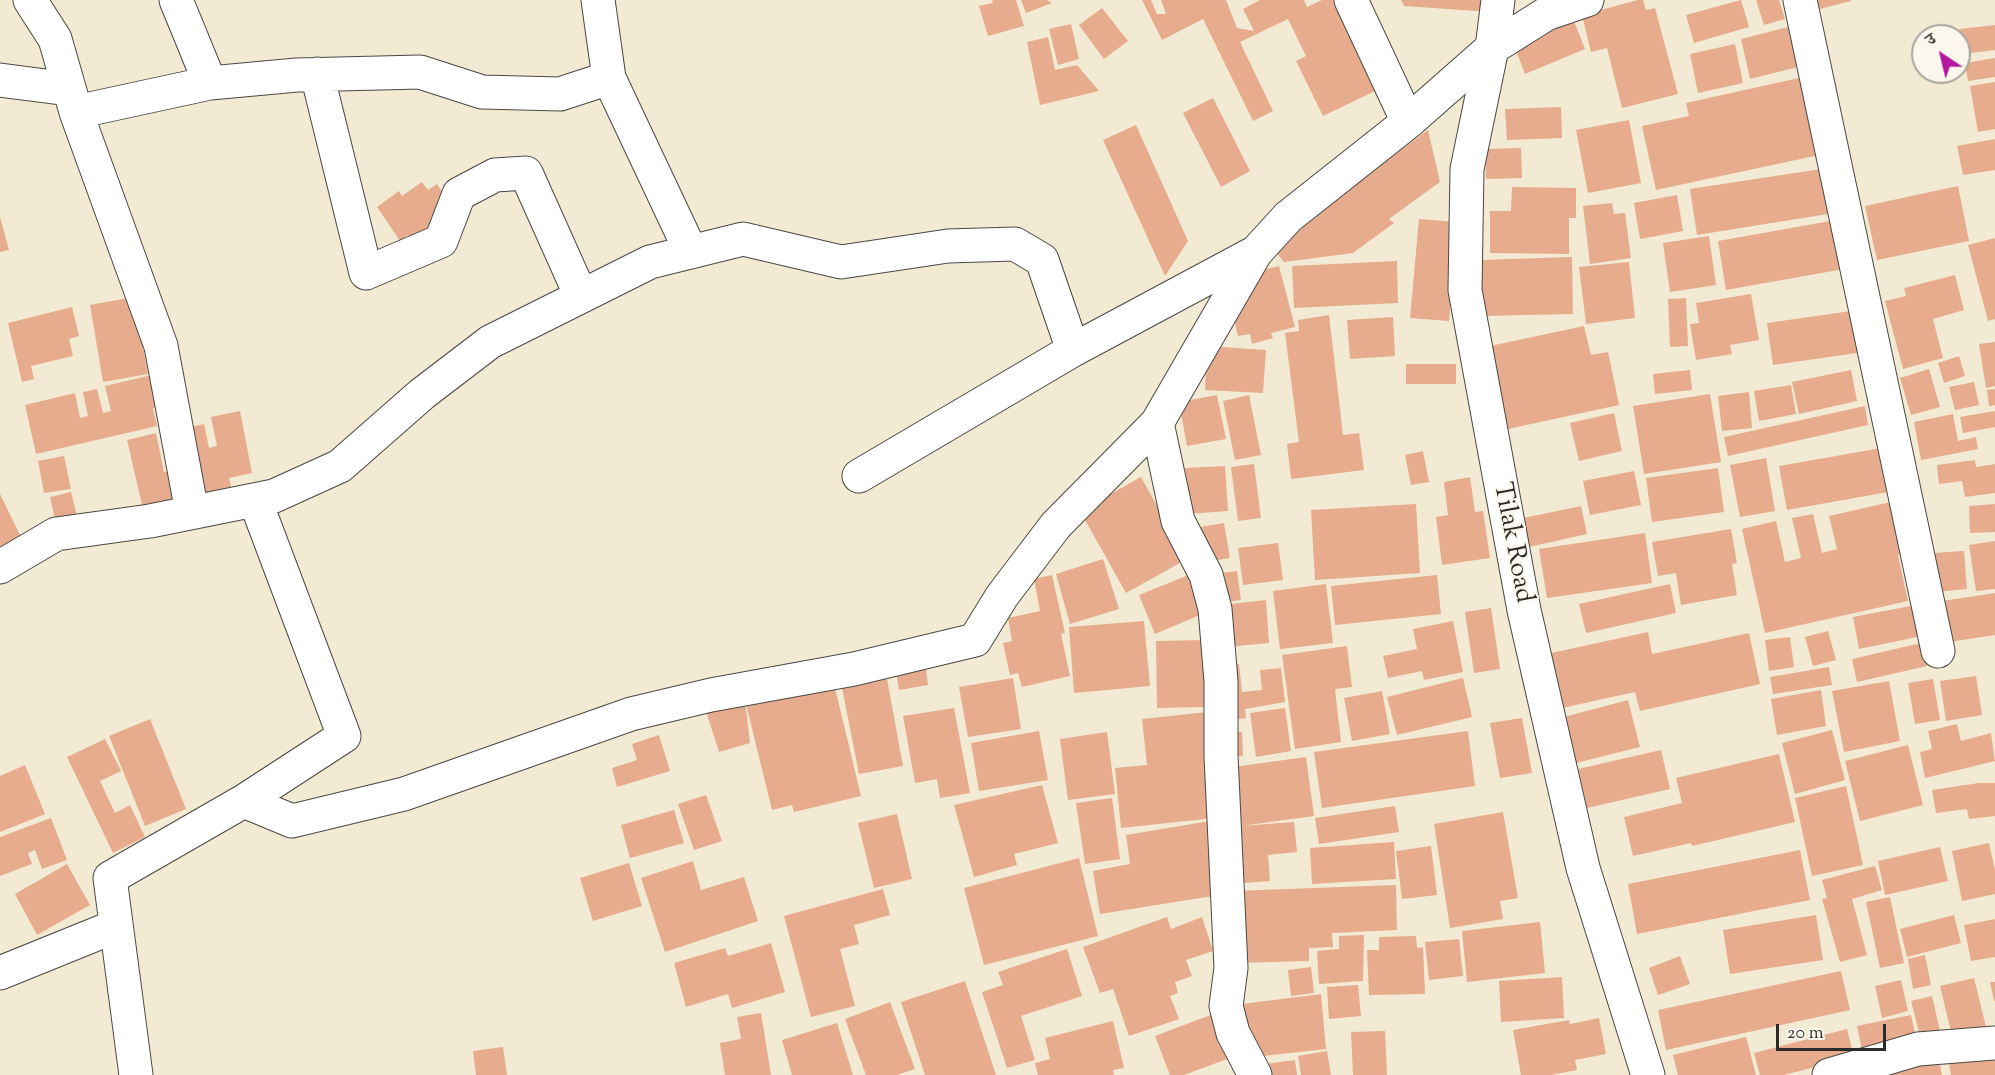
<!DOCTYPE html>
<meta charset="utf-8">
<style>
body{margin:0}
#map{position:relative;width:1995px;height:1075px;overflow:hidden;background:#f3ead3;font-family:"Sorts Mill Goudy","Noto Serif Devanagari",serif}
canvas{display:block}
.north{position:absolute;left:1911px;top:24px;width:60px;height:60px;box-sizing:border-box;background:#fbf7ec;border:2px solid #a8a59f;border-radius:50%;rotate:325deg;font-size:16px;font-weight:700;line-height:24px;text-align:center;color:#2b2b2b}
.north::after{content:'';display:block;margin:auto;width:21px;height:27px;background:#b5179e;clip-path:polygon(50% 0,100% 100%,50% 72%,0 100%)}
.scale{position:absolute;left:1776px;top:1024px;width:110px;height:27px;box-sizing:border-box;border:3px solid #2b2b2b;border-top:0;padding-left:8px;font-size:18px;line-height:21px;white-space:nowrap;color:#2b2b2b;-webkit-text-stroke:4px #fbf7ec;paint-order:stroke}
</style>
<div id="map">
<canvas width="1995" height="1075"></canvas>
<div class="north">उ</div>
<div class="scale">20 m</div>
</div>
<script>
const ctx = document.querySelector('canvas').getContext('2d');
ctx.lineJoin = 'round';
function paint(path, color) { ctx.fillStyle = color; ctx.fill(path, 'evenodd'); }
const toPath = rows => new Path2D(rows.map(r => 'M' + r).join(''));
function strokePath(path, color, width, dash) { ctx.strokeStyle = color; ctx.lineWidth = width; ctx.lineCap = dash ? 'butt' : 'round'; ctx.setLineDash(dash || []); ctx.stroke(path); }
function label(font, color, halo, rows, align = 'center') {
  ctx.font = font + ' "Sorts Mill Goudy",serif'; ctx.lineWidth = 4.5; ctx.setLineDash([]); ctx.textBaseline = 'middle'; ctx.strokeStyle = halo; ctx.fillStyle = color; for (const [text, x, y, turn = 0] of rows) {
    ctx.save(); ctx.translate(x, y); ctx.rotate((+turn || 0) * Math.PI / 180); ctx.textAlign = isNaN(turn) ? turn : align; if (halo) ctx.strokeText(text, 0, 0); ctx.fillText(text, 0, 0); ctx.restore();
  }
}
const building = toPath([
 [992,0,1016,0,1024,26,988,36,979,6,993,3],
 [1021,0,1047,0,1052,3,1026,13],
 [1142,0,1151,0,1157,14,1166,14,1161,0,1226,0,1237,28,1254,31,1243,9,1260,0,1304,0,1307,7,1322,0,1333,0,1377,90,1323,116,1296,61,1306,56,1288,19,1240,42,1273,111,1253,121,1203,19,1162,40],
 [1401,0,1492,0,1491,12,1404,6],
 [1638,0,1643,0,1646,10,1655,8,1678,94,1622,108,1607,48,1591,52,1582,15],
 [1741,0,1749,27,1694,43,1686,15],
 [1756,0,1779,0,1785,19,1764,25],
 [1817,0,1851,0,1851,1,1820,9],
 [1102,8,1128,41,1104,59,1079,25],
 [1574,21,1585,49,1525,74,1514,45],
 [1071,24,1079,59,1058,65,1049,29],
 [1995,25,1995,50,1962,54,1959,29],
 [1788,27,1798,67,1750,79,1741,39],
 [1048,37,1055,70,1077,65,1099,91,1040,105,1027,42],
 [1735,44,1743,83,1698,93,1690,54],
 [1995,58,1995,77,1968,81,1965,63],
 [1799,78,1802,92,1806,91,1819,155,1656,190,1642,126,1689,116,1686,103],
 [1995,82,1995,129,1978,132,1970,86],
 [1213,98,1250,171,1221,187,1183,113],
 [1561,107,1562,138,1507,140,1505,109],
 [1629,120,1641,183,1588,193,1576,130],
 [1136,125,1188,241,1165,276,1103,140],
 [1428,130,1440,182,1389,219,1394,223,1353,253,1284,262,1275,251,1360,180],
 [1995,139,1995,170,1963,175,1957,146],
 [1521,148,1522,178,1486,179,1485,149],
 [1821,169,1828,214,1697,235,1690,189],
 [422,182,428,190,437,184,449,201,451,217,411,240,408,235,400,241,377,207,399,191,402,196],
 [1958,186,1969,241,1877,260,1865,206],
 [1512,187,1576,188,1576,218,1569,218,1569,254,1490,253,1490,211,1511,211],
 [1677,195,1683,231,1640,239,1634,203],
 [1612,203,1614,214,1625,213,1631,258,1590,264,1583,206],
 [0,217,9,250,0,252],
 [1419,219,1457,222,1449,321,1410,318],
 [1836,220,1844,269,1726,290,1718,241],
 [1709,236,1716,285,1670,292,1663,243],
 [1995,238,1995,319,1988,321,1968,245],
 [1572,257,1573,314,1481,316,1479,260],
 [1397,261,1398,303,1294,308,1292,266],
 [1629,262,1635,318,1586,324,1579,267],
 [1279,266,1295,327,1271,333,1273,338,1252,344,1250,334,1238,336,1230,304,1246,274],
 [1955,275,1964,310,1933,319,1943,358,1903,369,1885,301,1906,296,1904,288],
 [1751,294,1759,340,1730,345,1732,354,1696,360,1690,324,1699,323,1696,303],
 [134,297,148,374,103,382,90,305],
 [1686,298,1688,346,1670,347,1668,299],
 [72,307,79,336,69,339,73,356,31,366,34,379,22,382,8,323],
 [1858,310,1864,352,1773,365,1767,323],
 [1329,315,1343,435,1359,433,1364,470,1291,479,1287,444,1299,442,1285,333,1299,331,1298,320],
 [1393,317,1395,356,1350,359,1347,320],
 [1584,326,1591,355,1608,352,1619,405,1508,429,1490,346],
 [1995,342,1995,386,1986,388,1979,344],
 [1207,346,1266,350,1263,393,1205,390],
 [1959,356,1965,376,1944,383,1938,363],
 [1406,364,1456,364,1456,384,1406,384],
 [1929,369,1940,407,1911,415,1900,378],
 [1690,370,1692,390,1655,394,1653,374],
 [1851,370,1857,401,1799,414,1792,382],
 [160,373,167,406,153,408,157,426,36,454,25,405,75,393,80,418,88,416,83,392,97,389,103,413,111,411,105,386],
 [1974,382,1979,405,1955,410,1949,387],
 [1791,385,1796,414,1759,421,1754,391],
 [1995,389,1995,405,1989,406,1987,390],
 [1749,392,1752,428,1722,431,1718,396],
 [1710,394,1721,462,1644,474,1633,406],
 [1217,395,1226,439,1187,446,1179,402],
 [1249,395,1261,455,1235,460,1223,401],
 [1865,406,1868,425,1728,456,1724,437],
 [240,411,252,473,229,478,233,495,202,501,187,428,204,424,209,448,217,446,211,417],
 [1995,411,1995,427,1963,433,1960,417],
 [1614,413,1622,451,1579,461,1570,423],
 [1953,414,1958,441,1976,437,1978,449,1921,460,1914,422],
 [156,433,164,472,183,468,189,498,143,509,127,440],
 [1887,447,1894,491,1787,510,1779,466],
 [1423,451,1429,482,1411,485,1405,455],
 [64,456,71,489,44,493,38,461],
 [1766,458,1775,511,1740,517,1730,465],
 [1975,460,1976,467,1995,464,1995,493,1965,497,1962,481,1939,484,1937,465],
 [1254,464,1261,518,1238,521,1231,467],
 [1225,466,1228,511,1187,514,1185,468],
 [1718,468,1724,512,1652,522,1646,478],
 [1634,471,1641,505,1590,515,1583,481],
 [1141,477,1187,559,1126,593,1080,511],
 [1470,477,1475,512,1483,511,1490,558,1442,565,1436,517,1448,515,1444,482],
 [71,492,79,524,57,529,50,497],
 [0,494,21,537,0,548],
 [1895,501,1906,553,1898,555,1908,601,1765,633,1742,529,1776,521,1785,562,1801,558,1792,518,1813,514,1822,553,1837,549,1829,516],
 [1416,504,1420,573,1315,580,1311,510],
 [1995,504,1995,532,1970,533,1969,506],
 [1581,506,1587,534,1520,549,1514,520],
 [1224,523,1230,558,1200,563,1194,528],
 [1731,529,1737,563,1732,564,1737,595,1681,605,1676,573,1658,576,1652,542],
 [1645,533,1652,583,1547,598,1539,549],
 [1995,541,1995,589,1976,591,1969,545],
 [1278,543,1283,580,1243,585,1238,548],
 [1964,551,1967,589,1936,592,1933,553],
 [1103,559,1119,609,1070,624,1056,574],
 [1237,571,1241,600,1216,603,1212,574],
 [1196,572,1212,610,1155,634,1139,595],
 [1052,575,1065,633,1061,634,1070,676,1022,687,1018,673,1010,675,1003,643,1012,641,1008,618,1040,611,1034,579],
 [1437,575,1441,614,1335,625,1331,586],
 [1326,584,1333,643,1280,649,1273,591],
 [1670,584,1676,613,1586,633,1579,604],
 [1995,593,1995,635,1949,642,1942,601],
 [1266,600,1269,643,1226,647,1222,605],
 [1916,605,1922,636,1859,649,1853,617],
 [1491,608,1500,669,1474,673,1465,612],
 [1144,621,1150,686,1074,693,1069,627],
 [1453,621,1463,672,1424,680,1422,671,1388,678,1383,656,1417,649,1413,629],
 [1828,631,1836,660,1813,666,1805,637],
 [1648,632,1652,654,1749,633,1760,684,1640,711,1635,692,1553,710,1542,655],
 [1790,637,1794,667,1769,671,1765,640],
 [1205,640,1206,707,1157,708,1156,641],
 [1921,643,1927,666,1857,682,1852,659],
 [1347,646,1352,687,1335,689,1341,742,1295,749,1282,655],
 [925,661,928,685,899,690,895,665],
 [1239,664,1242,692,1262,690,1260,670,1281,668,1285,702,1245,709,1246,718,1230,720,1223,666],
 [1829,667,1832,685,1773,694,1770,677],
 [1976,676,1982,715,1946,721,1940,681],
 [1013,678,1021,729,968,737,959,687],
 [1463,678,1472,717,1397,735,1387,697],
 [887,679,903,766,859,774,842,688],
 [1933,679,1940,720,1915,724,1908,683],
 [1889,681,1900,741,1844,752,1832,691],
 [834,684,861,796,794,812,792,805,772,810,746,704],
 [1821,690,1826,726,1777,735,1771,699],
 [1382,691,1390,734,1352,741,1344,698],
 [744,692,750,743,719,752,704,705],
 [1628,700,1640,747,1576,763,1564,717],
 [954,708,970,793,940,798,937,779,915,783,903,716],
 [1285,708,1291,751,1256,757,1250,713],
 [1208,712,1215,818,1121,828,1115,768,1147,765,1142,719],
 [1522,718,1532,773,1500,778,1490,723],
 [150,719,186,809,145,826,109,736],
 [1957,724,1961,741,1991,733,1995,761,1925,778,1920,752,1932,749,1928,731],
 [1832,730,1845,780,1795,794,1782,743],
 [1039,731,1048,780,979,791,971,743],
 [1468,731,1475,786,1322,808,1314,752],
 [1107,732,1115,794,1068,800,1060,739],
 [1224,732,1242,732,1243,756,1224,757],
 [659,735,670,771,617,787,612,768,637,760,632,744],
 [105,739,121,771,100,781,115,813,130,805,145,837,113,853,67,757],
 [1908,745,1923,805,1860,821,1845,761],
 [1661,750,1670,789,1587,808,1578,769],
 [1779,754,1795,822,1692,846,1691,843,1633,856,1624,817,1682,803,1676,778],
 [1306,757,1314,816,1241,826,1294,822,1297,852,1268,855,1270,881,1231,884,1226,768],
 [25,765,45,814,0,832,0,776],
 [1979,783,1995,783,1995,816,1969,819,1967,809,1936,813,1932,790],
 [1042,785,1058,843,1014,854,1017,865,974,877,954,805],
 [1846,786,1863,865,1812,876,1795,798],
 [706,795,722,841,694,850,678,804],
 [1112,798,1120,859,1085,864,1076,803],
 [1395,806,1399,832,1319,844,1315,818],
 [674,810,684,843,630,858,621,825],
 [1503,812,1518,898,1500,901,1503,919,1450,928,1434,824],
 [897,814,912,879,874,888,858,823],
 [51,818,67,860,42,869,35,850,28,853,32,864,0,876,0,837],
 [1216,820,1224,870,1210,873,1213,896,1100,914,1093,871,1130,864,1126,835],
 [1394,842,1396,879,1312,884,1310,848],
 [1989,843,1995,870,1995,894,1962,901,1952,851],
 [1431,846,1437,895,1402,899,1396,851],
 [1940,847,1948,881,1885,895,1878,861],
 [1800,850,1810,900,1637,934,1628,884],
 [1079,858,1098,936,984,965,964,888],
 [693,861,701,890,744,877,758,921,665,952,641,878],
 [629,863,642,906,593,921,580,878],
 [67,864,90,905,37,935,15,894],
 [1875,866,1882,890,1852,899,1867,955,1840,962,1822,899,1827,898,1822,880],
 [1396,885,1397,930,1332,933,1333,947,1309,948,1309,961,1236,963,1232,891],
 [883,889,890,915,854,925,859,944,840,949,855,1006,811,1017,784,916],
 [1890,897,1904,963,1880,968,1866,902],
 [1816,915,1823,960,1730,974,1723,930],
 [1954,915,1961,943,1907,957,1900,929],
 [1167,917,1171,929,1202,917,1213,951,1186,960,1192,976,1175,982,1178,993,1170,996,1179,1019,1129,1036,1113,989,1100,993,1083,947],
 [1995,919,1995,957,1971,961,1964,925],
 [1540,922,1545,973,1467,982,1462,931],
 [1364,935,1363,981,1319,984,1317,951,1339,949,1339,936],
 [1416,936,1417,948,1423,947,1425,994,1369,995,1367,950,1379,950,1379,937],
 [1459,939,1463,976,1429,980,1425,942],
 [771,943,785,992,732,1008,728,994,686,1007,674,963,725,948,728,956],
 [1067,949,1082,996,1021,1016,1035,1060,1007,1068,982,992,1003,985,998,972],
 [1925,955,1931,985,1913,989,1908,959],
 [1680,956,1690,984,1658,995,1649,968],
 [1311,967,1314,993,1291,996,1288,970],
 [1841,971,1850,1010,1666,1050,1658,1010],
 [1562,977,1564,1018,1501,1022,1499,981],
 [1974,978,1987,1031,1953,1040,1940,986],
 [1901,980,1908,1011,1882,1018,1875,986],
 [965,981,996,1075,925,1075,901,1002],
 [1990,982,1995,982,1995,1001,1994,1001],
 [1358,985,1361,1016,1329,1019,1327,987],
 [1321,994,1326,1049,1254,1057,1234,1005],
 [1932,996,1941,1035,1921,1040,1911,1001],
 [890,1002,915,1069,897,1075,866,1075,845,1019],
 [1221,1011,1238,1055,1184,1075,1170,1075,1155,1036],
 [761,1013,771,1075,725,1075,720,1043,741,1039,737,1017],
 [1911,1015,1917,1042,1863,1054,1857,1026],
 [1599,1018,1606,1054,1575,1060,1577,1070,1551,1075,1521,1075,1513,1030,1569,1020,1570,1024],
 [1113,1021,1124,1068,1113,1070,1114,1075,1038,1075,1035,1063,1050,1059,1045,1038],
 [837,1023,853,1075,792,1075,782,1040],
 [1847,1029,1854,1057,1784,1075,1760,1075,1754,1053],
 [1385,1031,1387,1075,1353,1075,1351,1032],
 [1746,1037,1756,1075,1678,1075,1673,1055],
 [503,1047,507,1075,476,1075,473,1051],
 [1327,1051,1331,1075,1301,1075,1298,1056],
 [1995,1055,1995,1075,1951,1075,1949,1063],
 [1295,1060,1297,1075,1260,1075,1258,1065],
 [1939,1060,1942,1075,1868,1075]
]);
const minor = toPath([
 [30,0,55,39,76,112,161,346,192,512],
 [598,0,609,78,691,252],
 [1351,0,1408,122],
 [1800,0,1938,651],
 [317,74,366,273,441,241,459,194,495,175,526,173,581,296],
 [0,80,69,89],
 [210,83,297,75,420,72,482,92,560,94,609,78],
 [76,112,210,83,176,0],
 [1157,423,1178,521,1206,575,1215,609,1221,681,1221,756,1231,968,1226,1006,1233,1033,1255,1075],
 [859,476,1073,350,1256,252],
 [0,567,56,534,150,521,274,496,340,466,422,394,490,342,650,262,743,239,841,262,948,246,1015,244,1042,260,1073,350],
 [244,801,344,736,255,500],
 [0,973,116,926],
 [136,1075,110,878,244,801,292,821,404,794,631,714,711,695,854,669,975,640,1002,596,1056,525,1157,423,1256,252,1288,217,1408,122,1492,48],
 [1829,1075,1918,1049,1995,1043]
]);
const major = toPath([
 [1498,0,1492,48,1467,169,1465,290,1524,610,1583,868,1648,1075],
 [1492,48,1546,14,1587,0]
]);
const streetNames = [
 ["Tilak Road",1511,543,79]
];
paint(building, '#e6ac8d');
strokePath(minor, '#494844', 35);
strokePath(major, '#494844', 35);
strokePath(minor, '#fff', 33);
strokePath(major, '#fff', 33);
label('26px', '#2b2b2b', '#fbf7ec', streetNames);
</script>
